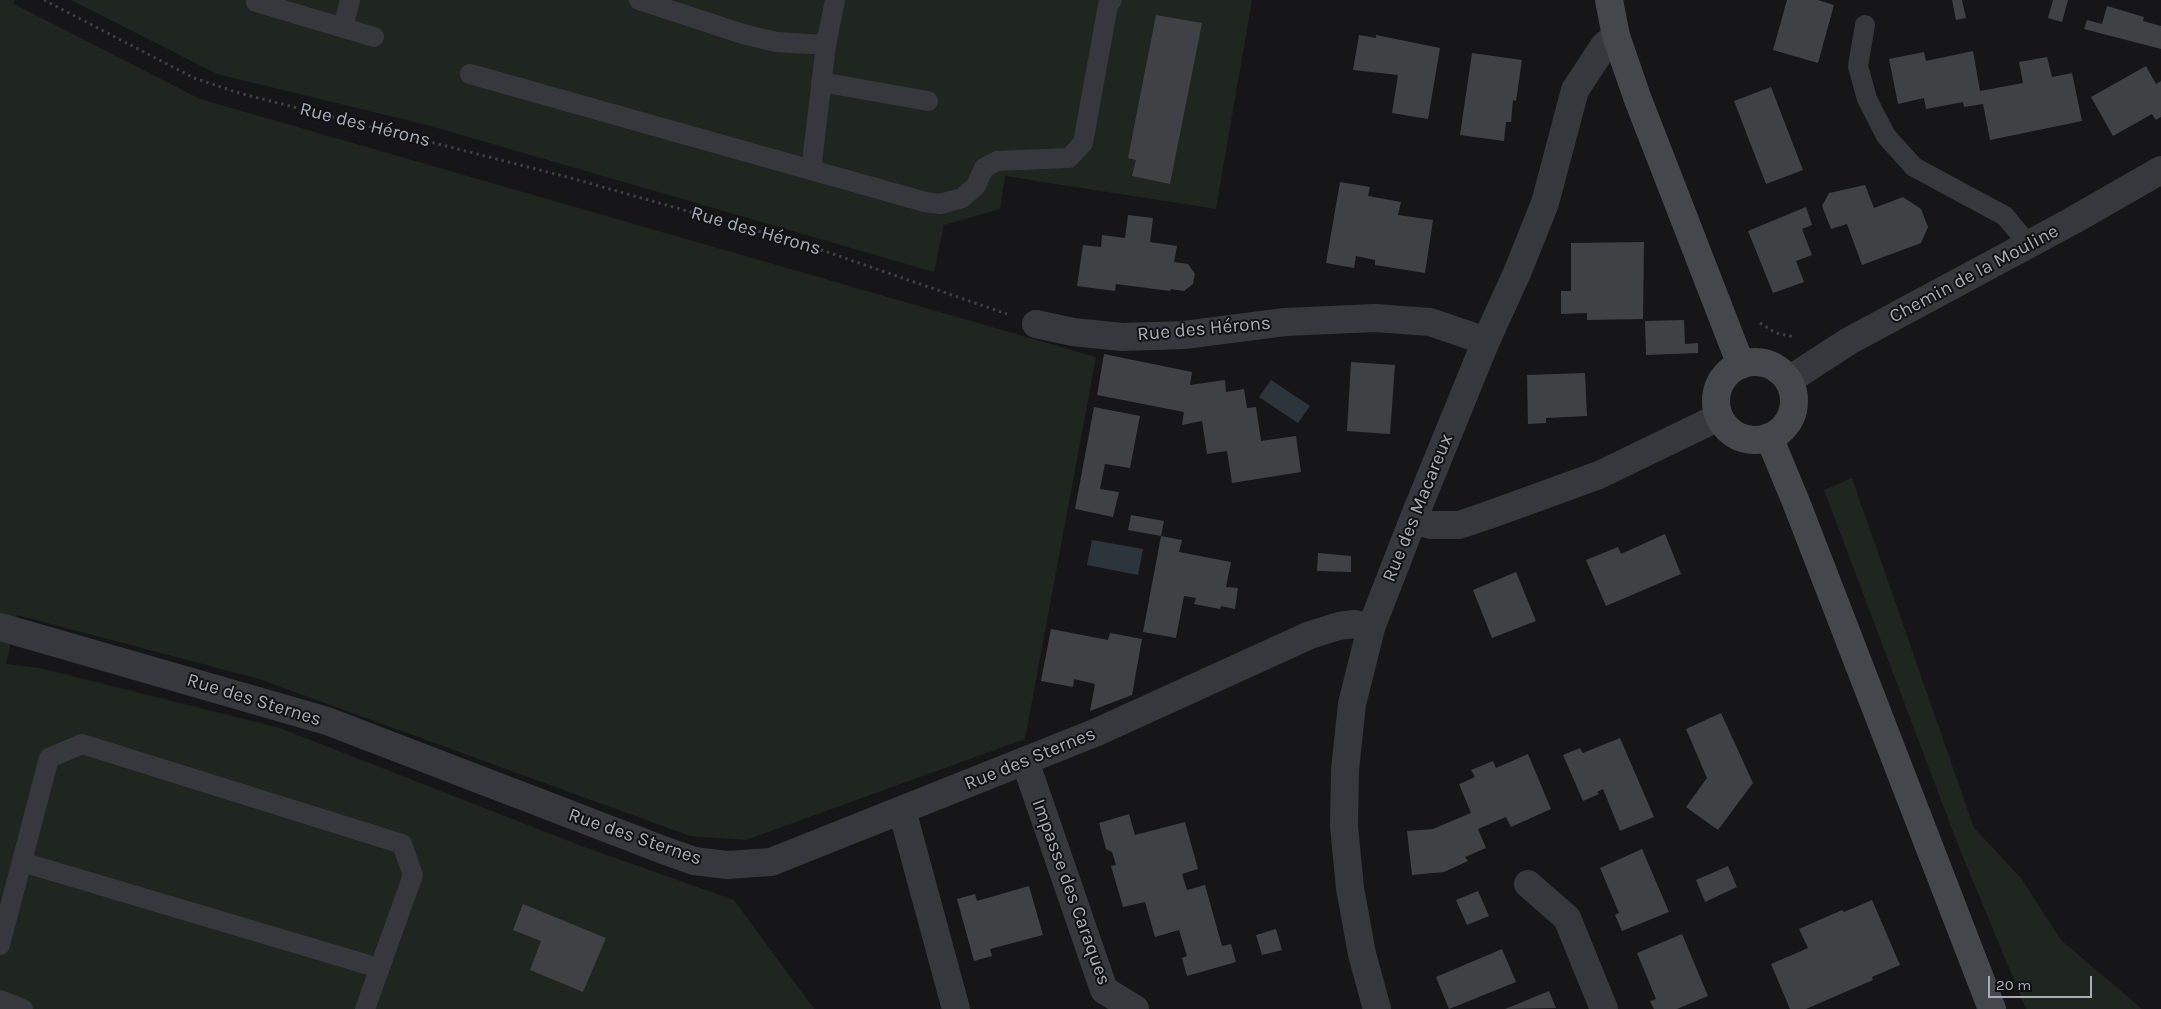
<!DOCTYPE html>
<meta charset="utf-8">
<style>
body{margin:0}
#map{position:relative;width:2161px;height:1009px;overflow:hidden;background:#161618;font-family:Karla,sans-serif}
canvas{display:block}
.scale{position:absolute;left:1988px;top:976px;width:104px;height:22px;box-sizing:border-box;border:2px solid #a8adb8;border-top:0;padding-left:6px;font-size:15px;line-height:18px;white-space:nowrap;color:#a8adb8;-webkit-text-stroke:4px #111113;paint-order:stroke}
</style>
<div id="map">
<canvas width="2161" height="1009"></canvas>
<div class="scale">20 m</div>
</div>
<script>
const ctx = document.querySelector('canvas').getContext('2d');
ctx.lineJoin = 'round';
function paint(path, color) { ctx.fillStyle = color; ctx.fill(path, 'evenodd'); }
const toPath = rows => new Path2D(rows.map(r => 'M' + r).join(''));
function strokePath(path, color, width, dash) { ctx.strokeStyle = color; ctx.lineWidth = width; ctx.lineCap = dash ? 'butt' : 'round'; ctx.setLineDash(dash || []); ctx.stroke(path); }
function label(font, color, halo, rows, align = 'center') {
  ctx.font = font + ' Karla,sans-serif'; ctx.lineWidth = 4; ctx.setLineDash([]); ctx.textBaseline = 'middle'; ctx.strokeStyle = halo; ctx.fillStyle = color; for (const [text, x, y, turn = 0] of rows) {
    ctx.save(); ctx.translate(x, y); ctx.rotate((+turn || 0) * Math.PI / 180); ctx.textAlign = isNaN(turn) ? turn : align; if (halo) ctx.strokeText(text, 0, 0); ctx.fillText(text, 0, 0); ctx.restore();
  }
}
const green = toPath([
 [0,0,14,0,14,4,200,99,1096,357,1025,739,746,840,690,836,259,679,17,615,6,664,40,668,280,728,579,845,734,900,814,1009,0,1009],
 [71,0,1252,0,1216,209,1005,176,1000,209,944,225,934,272,427,125,217,74],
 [1852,478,1974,828,2021,878,2061,940,2142,1009,2026,1009,1958,845,1824,490]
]);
const water = toPath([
 [1271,380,1310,406,1298,423,1259,397],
 [1092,540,1143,549,1138,575,1087,565]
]);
const building = toPath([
 [1787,0,1818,0,1834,5,1818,63,1773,50],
 [1952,0,1962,0,1966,18,1956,20],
 [2053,0,2068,0,2062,22,2048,18],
 [2107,6,2144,17,2143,21,2161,26,2161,49,2084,29,2087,20,2102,24],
 [1156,15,1202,23,1170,184,1132,176,1136,160,1128,158],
 [1359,35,1376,38,1376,35,1440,48,1428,119,1392,113,1398,75,1353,70],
 [1973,51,1980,91,2023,83,2019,62,2047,57,2052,77,2072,73,2082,121,1990,140,1983,104,1964,107,1963,102,1926,109,1924,98,1898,104,1889,59,1924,52,1926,61],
 [1472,53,1522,60,1516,101,1513,100,1511,122,1506,122,1504,141,1460,135],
 [2146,66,2156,84,2161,81,2161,117,2156,120,2152,114,2113,136,2091,97],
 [1771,87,1803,170,1766,184,1734,101],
 [1340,182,1370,187,1368,196,1401,202,1398,215,1433,220,1425,273,1375,265,1375,260,1356,256,1354,268,1326,263],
 [1865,185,1874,208,1903,197,1921,209,1928,227,1921,243,1862,265,1847,224,1831,229,1822,206,1829,193],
 [1806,207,1812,225,1802,229,1812,255,1796,261,1804,282,1773,293,1748,231],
 [1128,215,1153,218,1150,242,1177,246,1174,262,1188,264,1195,274,1193,284,1184,291,1171,289,1170,291,1116,284,1115,291,1077,286,1083,245,1101,247,1102,235,1125,238],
 [1644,242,1643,319,1587,320,1587,313,1561,314,1561,291,1571,291,1571,243],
 [1684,320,1685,344,1698,343,1698,353,1646,355,1645,321],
 [1104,354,1192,372,1190,385,1225,380,1226,392,1244,389,1247,408,1256,407,1261,441,1296,436,1301,472,1232,483,1227,451,1207,454,1202,421,1182,425,1184,412,1097,395],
 [1351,362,1395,365,1390,434,1347,431],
 [1585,373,1587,416,1546,418,1546,423,1528,424,1527,375],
 [1094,407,1140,416,1130,468,1105,464,1100,489,1119,492,1113,517,1075,509],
 [1131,515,1164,521,1161,536,1128,530],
 [1665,534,1681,574,1606,606,1586,560,1618,547,1621,554],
 [1161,536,1182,540,1179,552,1231,562,1226,587,1238,588,1235,609,1221,606,1220,609,1194,604,1196,598,1184,596,1176,638,1143,632],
 [1318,553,1351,556,1351,572,1317,571],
 [1516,572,1536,621,1492,638,1473,590],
 [1051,629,1108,640,1110,633,1142,639,1132,695,1090,711,1095,684,1074,679,1073,687,1041,681],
 [1721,713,1753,783,1718,830,1686,807,1707,778,1686,729],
 [1620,738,1654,817,1620,831,1603,789,1597,792,1599,794,1583,801,1563,755,1580,748,1583,753],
 [1528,754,1551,809,1511,827,1506,817,1478,829,1486,848,1465,857,1468,861,1444,872,1412,875,1407,831,1433,829,1471,813,1459,784,1475,777,1471,770,1493,761,1496,768],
 [1129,814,1135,835,1185,822,1198,869,1182,874,1187,890,1205,885,1222,946,1231,944,1236,962,1187,976,1182,958,1187,956,1179,930,1155,937,1145,902,1123,907,1111,866,1116,865,1112,852,1106,849,1099,823],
 [1642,849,1669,912,1622,931,1615,915,1619,913,1600,868],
 [1728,866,1737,887,1705,902,1696,880],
 [1029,886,1043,935,990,949,992,956,974,961,957,899,975,894,977,901],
 [1478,891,1489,916,1467,925,1456,900],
 [1872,900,1900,965,1872,977,1873,980,1806,1009,1790,1009,1771,964,1808,948,1799,929,1842,910,1844,912],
 [523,904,606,938,583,992,530,970,541,941,513,930],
 [1276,929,1282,950,1262,955,1256,935],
 [1682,934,1708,996,1677,1009,1654,1009,1650,1001,1656,999,1637,953],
 [1502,949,1516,982,1449,1009,1436,977],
 [1549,991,1556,1008,1505,1009]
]);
const path = toPath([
 [44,0,194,78,239,93,571,178,807,245,1007,314],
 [1760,323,1776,333,1795,337]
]);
const lane = toPath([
 [639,0,743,34,776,42,826,45],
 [256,2,374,37],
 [1865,25,1858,66,1867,99,1886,136,1914,167,2005,216,2028,244],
 [343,28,350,0],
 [470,74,925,202,940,204,962,198,976,186,984,168,997,161,1069,158,1083,143,1108,5,1112,0],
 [821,82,928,101],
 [811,170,826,45,835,0],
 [22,862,379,968],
 [0,945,49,758,82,744,402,844,413,875,365,1009],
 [0,1000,23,1009]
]);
const street = toPath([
 [1036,324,1073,332,1122,337,1184,335,1285,322,1375,318,1430,322,1486,341],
 [1789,380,1849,341,2072,221,2161,170],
 [1413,520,1431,525,1459,525,1486,516,1599,475,1719,417],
 [0,627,327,721,663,850,694,861,727,865,771,862,1097,732,1310,635,1339,626,1355,624,1371,628],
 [1025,761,1104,990,1135,1009],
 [902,810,956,1009],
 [1528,884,1567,918,1604,1009],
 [1377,1009,1362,954,1350,888,1344,826,1345,770,1352,704,1371,628,1413,520,1486,341,1517,273,1545,203,1575,90,1604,46,1616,36]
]);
const secondary = toPath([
 [1609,0,1616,36,1637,97,1741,365],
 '1716 401a39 39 0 1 1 78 0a39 39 0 1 1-78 0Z',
 [1769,437,1796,502,1992,1009]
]);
const streetNames = [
 ["Rue des Hérons",365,125,14],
 ["Rue des Hérons",756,231,16],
 ["Chemin de la Mouline",1974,274,-28],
 ["Rue des Hérons",1204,329,-5],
 ["Rue des Macareux",1418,508,-68],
 ["Rue des Sternes",254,700,17],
 ["Rue des Sternes",1030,759,-22],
 ["Rue des Sternes",635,837,19],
 ["Impasse des Caraques",1071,892,70]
];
paint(green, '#1e261f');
paint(water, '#2c353c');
paint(building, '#404145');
strokePath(path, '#3d3f44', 3, [2.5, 4]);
strokePath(lane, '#37383d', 20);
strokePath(street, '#37383d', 28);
strokePath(secondary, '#45474d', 28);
label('19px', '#a8adb8', '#111113', streetNames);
</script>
